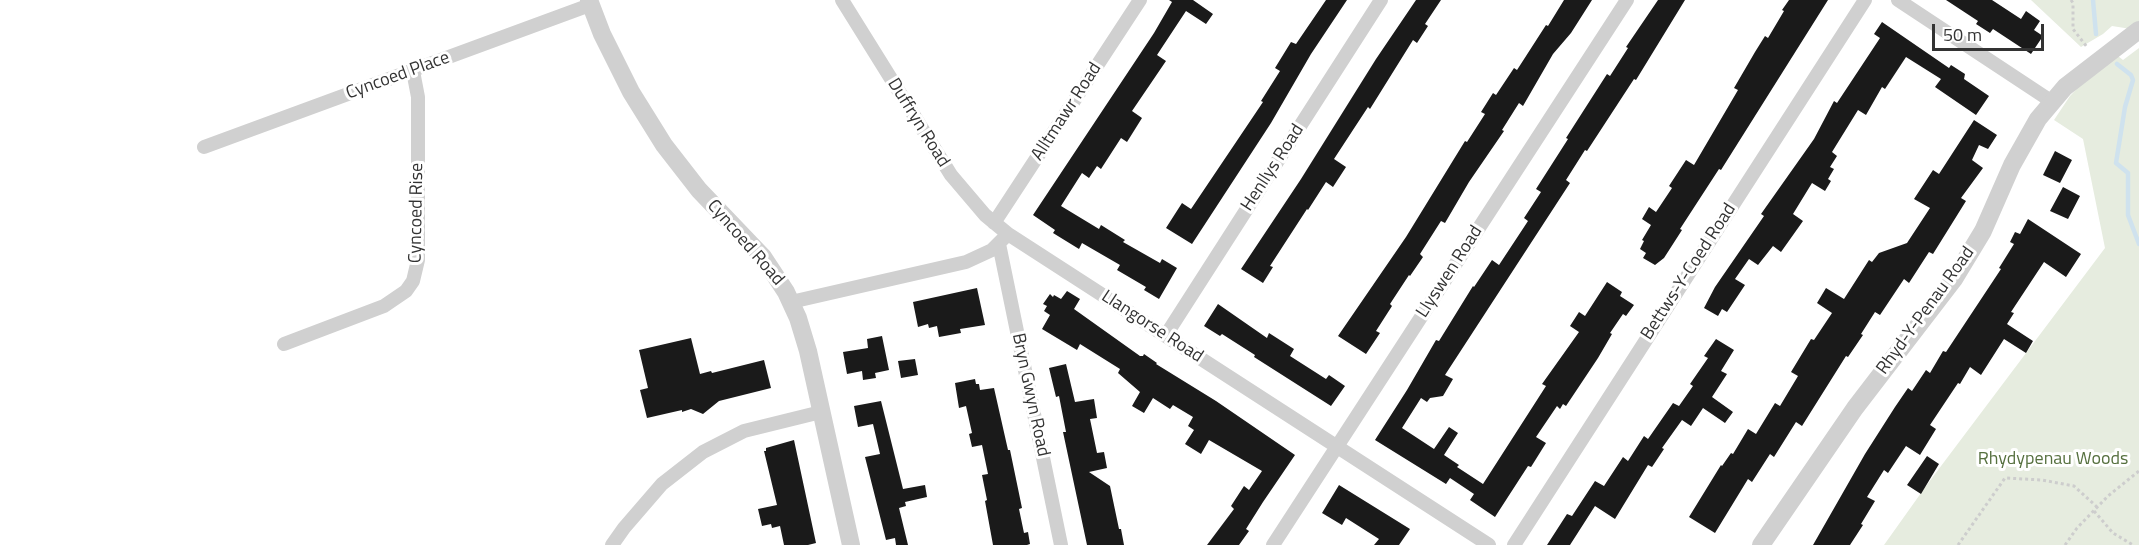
<!DOCTYPE html>
<style>
body{margin:0}
#map{position:relative;width:2139px;height:545px;overflow:hidden;background:#fff;font-family:"Titillium Web",sans-serif}
canvas{display:block}
.scale{position:absolute;left:1932px;top:24px;width:112px;height:27px;box-sizing:border-box;border:3px solid #333;border-top:0;padding-left:8px;font-size:18px;line-height:21px;white-space:nowrap;color:#333;-webkit-text-stroke:4px #fff;paint-order:stroke}
</style>
<div id="map">
<canvas width="2139" height="545"></canvas>
<div class="scale">50 m</div>
</div>
<script>
const ctx = document.querySelector('canvas').getContext('2d');
ctx.lineJoin = 'round';
function paint(path, color) { ctx.fillStyle = color; ctx.fill(path, 'evenodd'); }
const toPath = rows => new Path2D(rows.map(r => 'M' + r).join(''));
function strokePath(path, color, width, dash) { ctx.strokeStyle = color; ctx.lineWidth = width; ctx.lineCap = dash ? 'butt' : 'round'; ctx.setLineDash(dash || []); ctx.stroke(path); }
function label(font, color, halo, rows, align = 'center') {
  ctx.font = font + ' "Titillium Web",sans-serif'; ctx.lineWidth = 6; ctx.setLineDash([]); ctx.textBaseline = 'middle'; ctx.strokeStyle = halo; ctx.fillStyle = color; for (const [text, x, y, turn = 0] of rows) {
    ctx.save(); ctx.translate(x, y); ctx.rotate((+turn || 0) * Math.PI / 180); ctx.textAlign = isNaN(turn) ? turn : align; if (halo) ctx.strokeText(text, 0, 0); ctx.fillText(text, 0, 0); ctx.restore();
  }
}
const green = toPath([
 [2031,0,2139,0,2139,24,2131,29,2112,26,2103,34,2081,47],
 [2139,48,2139,545,1884,545,1926,486,2105,248,2083,139,2054,120,2070,96,2085,80,2118,56,2123,60]
]);
const stream = toPath([
 [2093,0,2096,34],
 [2117,64,2131,75,2133,80,2125,107,2116,163,2128,173,2128,215,2139,244]
]);
const building = toPath([
 [1169,0,1193,0,1213,14,1206,24,1186,11,1157,55,1166,61,1132,111,1142,118,1127,142,1121,138,1101,169,1097,166,1089,178,1082,173,1061,206,1099,229,1101,225,1125,240,1123,242,1160,263,1162,259,1177,268,1159,299,1144,290,1146,287,1117,270,1120,265,1082,243,1079,249,1053,233,1055,230,1033,215,1154,33,1172,2],
 [1326,0,1347,0,1311,54,1271,123,1192,244,1166,228,1182,203,1191,209,1263,102,1261,101,1280,71,1275,68,1291,42,1296,44],
 [1416,0,1441,0,1425,24,1428,26,1417,43,1413,40,1370,109,1368,107,1334,159,1346,167,1333,187,1326,182,1308,210,1307,209,1270,266,1273,267,1263,283,1241,269,1301,179,1376,59],
 [1564,0,1592,0,1571,33,1553,54,1523,106,1519,103,1502,130,1504,131,1469,182,1445,223,1441,221,1420,254,1423,257,1410,276,1409,275,1390,304,1392,306,1376,331,1380,333,1366,354,1338,336,1406,237,1465,141,1467,142,1485,114,1481,112,1493,93,1496,95,1514,68,1517,70,1546,25,1548,26],
 [1658,0,1685,0,1636,80,1634,79,1587,151,1585,150,1566,180,1570,183,1445,375,1453,379,1443,396,1430,398,1427,402,1421,398,1402,428,1434,449,1449,427,1458,433,1444,455,1459,465,1457,467,1483,484,1546,386,1542,384,1579,332,1570,326,1579,312,1585,316,1607,282,1622,292,1620,296,1634,305,1626,316,1623,314,1610,333,1612,334,1598,358,1566,406,1563,404,1560,409,1557,406,1536,437,1546,443,1531,467,1528,466,1495,517,1470,500,1474,494,1450,478,1446,484,1375,440,1407,390,1436,340,1439,341,1473,286,1474,287,1492,260,1499,265,1528,221,1524,218,1541,192,1536,189,1568,139,1566,138,1607,74,1610,76,1628,48,1626,47],
 [1789,0,1828,0,1721,170,1719,169,1680,229,1682,230,1664,258,1655,265,1643,258,1646,253,1640,249,1644,241,1642,240,1651,225,1642,219,1649,207,1656,212,1672,188,1669,186,1686,160,1694,165,1738,90,1734,88,1755,52,1765,36,1768,38,1784,11,1782,10],
 [1946,0,1992,0,2021,19,2026,11,2040,21,2034,30,2043,36,2031,54,1993,29,1990,33,1976,24,1978,21],
 [1882,22,1949,68,1951,65,1965,74,1964,79,1989,96,1976,115,1935,87,1941,79,1906,57,1885,89,1882,87,1866,115,1858,110,1832,152,1837,156,1830,167,1834,169,1828,179,1831,181,1825,191,1812,183,1793,214,1803,221,1781,252,1773,246,1758,265,1749,259,1735,279,1745,285,1727,312,1722,309,1718,316,1704,308,1715,287,1764,216,1761,214,1814,139,1834,101,1837,103,1880,38,1874,34],
 [1974,120,1997,135,1988,149,1979,145,1972,160,1983,168,1961,198,1966,201,1933,254,1929,252,1909,283,1904,279,1880,315,1875,312,1861,334,1863,335,1848,357,1846,356,1802,426,1796,422,1774,457,1770,454,1752,482,1748,479,1715,533,1689,517,1721,465,1722,466,1731,453,1733,454,1748,429,1756,434,1775,403,1780,406,1798,376,1791,372,1811,339,1814,340,1832,313,1817,303,1826,288,1844,299,1869,260,1872,262,1879,253,1907,243,1930,208,1914,199,1933,170,1939,174],
 [2055,151,2072,160,2060,183,2043,175],
 [2063,187,2080,196,2068,219,2050,211],
 [2028,219,2081,254,2066,277,2044,262,2011,312,2014,313,2007,324,2033,341,2026,353,2004,339,1981,375,1970,367,1960,384,1958,383,1930,425,1936,429,1920,455,1906,446,1888,473,1884,470,1867,497,1875,501,1861,524,1863,525,1850,545,1813,545,1865,454,1895,407,1908,388,1912,391,1926,370,1930,373,1943,351,1946,352,2001,269,1999,268,2014,244,2010,242,2015,232,2020,234],
 [977,288,985,325,960,329,961,333,939,337,937,326,929,328,928,324,918,327,913,302],
 [1067,291,1080,299,1074,309,1140,356,1143,356,1144,354,1157,363,1156,364,1216,401,1295,455,1263,502,1246,529,1249,531,1239,545,1207,545,1234,509,1231,506,1244,486,1249,490,1262,471,1209,440,1201,454,1185,444,1194,430,1188,426,1193,417,1173,405,1170,409,1153,398,1144,413,1132,406,1140,392,1118,373,1120,369,1080,344,1077,350,1042,329,1050,315,1044,311,1047,306,1043,304,1050,294,1053,297,1054,295,1061,299],
 [1218,304,1267,338,1269,333,1294,349,1290,356,1326,379,1329,375,1345,386,1331,406,1254,357,1255,355,1222,334,1220,336,1204,326],
 [882,336,889,370,875,373,876,378,863,380,862,371,847,374,843,352,868,348,867,339],
 [691,338,700,374,711,371,712,373,764,360,771,388,719,401,703,414,691,409,682,412,682,410,647,418,640,390,648,388,639,350],
 [1716,339,1734,350,1721,371,1727,374,1712,397,1733,412,1725,423,1703,408,1691,426,1682,420,1662,448,1664,449,1652,467,1648,465,1615,519,1595,506,1570,545,1547,545,1567,514,1572,516,1595,481,1604,486,1623,457,1628,461,1644,436,1648,439,1673,403,1679,406,1693,386,1690,384,1708,358,1704,356],
 [915,359,918,375,901,378,898,361],
 [1066,364,1075,402,1094,399,1097,418,1090,419,1097,453,1104,452,1107,468,1089,472,1110,486,1119,529,1121,529,1124,545,1087,545,1063,432,1066,432,1059,396,1056,397,1049,368],
 [975,379,976,384,979,384,980,390,994,388,1008,450,1010,450,1022,508,1019,509,1024,533,1028,532,1030,544,1027,545,993,545,985,501,987,500,982,475,988,474,982,445,972,447,969,434,972,433,966,406,959,408,955,383],
 [881,401,903,489,925,485,927,497,905,502,906,506,899,508,908,545,896,545,895,538,886,540,865,457,880,454,873,424,858,427,854,406],
 [794,440,816,543,808,545,784,545,780,526,772,528,771,524,762,526,758,509,777,505,764,451,766,451,766,448],
 [1927,456,1939,464,1921,494,1907,485],
 [1339,485,1410,529,1399,545,1374,545,1379,539,1346,518,1342,525,1322,513]
]);
const path = toPath([
 [2071,0,2073,3,2073,29,2087,47],
 [2094,511,2113,533,2133,545],
 [1958,545,2005,478,2042,480,2074,486,2097,507],
 [2065,545,2077,528,2108,496,2139,471]
]);
const minor = toPath([
 [842,0,951,175,985,215,1008,234],
 [1898,0,2051,101],
 [204,147,590,5],
 [994,223,1140,0],
 [999,244,1061,545],
 [791,302,966,262,992,250,1008,234,1489,545],
 [1166,335,1381,0],
 [284,344,384,306,406,291,413,281,418,260,418,97,413,71],
 [612,545,624,528,662,484,703,452,744,431,821,412],
 [1273,545,1627,0],
 [1514,545,1865,0]
]);
const tertiary = toPath([
 [589,0,602,34,631,92,664,145,699,190,763,257,786,292,798,318,808,351,851,545],
 [1761,545,1855,408,1954,279,1983,231,2012,165,2038,119,2065,87,2139,30]
]);
const streetNames = [
 ["Cyncoed Place",398,76,-20],
 ["Alltmawr Road",1067,112,-57],
 ["Duffryn Road",918,123,58],
 ["Henllys Road",1273,168,-57],
 ["Cyncoed Rise",417,213,-89],
 ["Cyncoed Road",745,243,49],
 ["Llyswen Road",1450,272,-57],
 ["Bettws-Y-Coed Road",1689,272,-57],
 ["Rhyd-Y-Penau Road",1926,311,-54],
 ["Llangorse Road",1152,327,33],
 ["Bryn Gwyn Road",1030,395,78]
];
const parkNames = [
 ["Rhydypenau Woods",2053,460]
];
paint(green, '#e6ecdf');
strokePath(stream, '#cfe2ee', 4.5);
paint(building, '#1a1a1a');
strokePath(path, '#cdcdcd', 3, [3, 3]);
strokePath(minor, '#d0d0d0', 14);
strokePath(tertiary, '#d0d0d0', 18);
label('18px', '#333', '#fff', streetNames);
label('18px', '#56703f', '#fff', parkNames);
</script>
